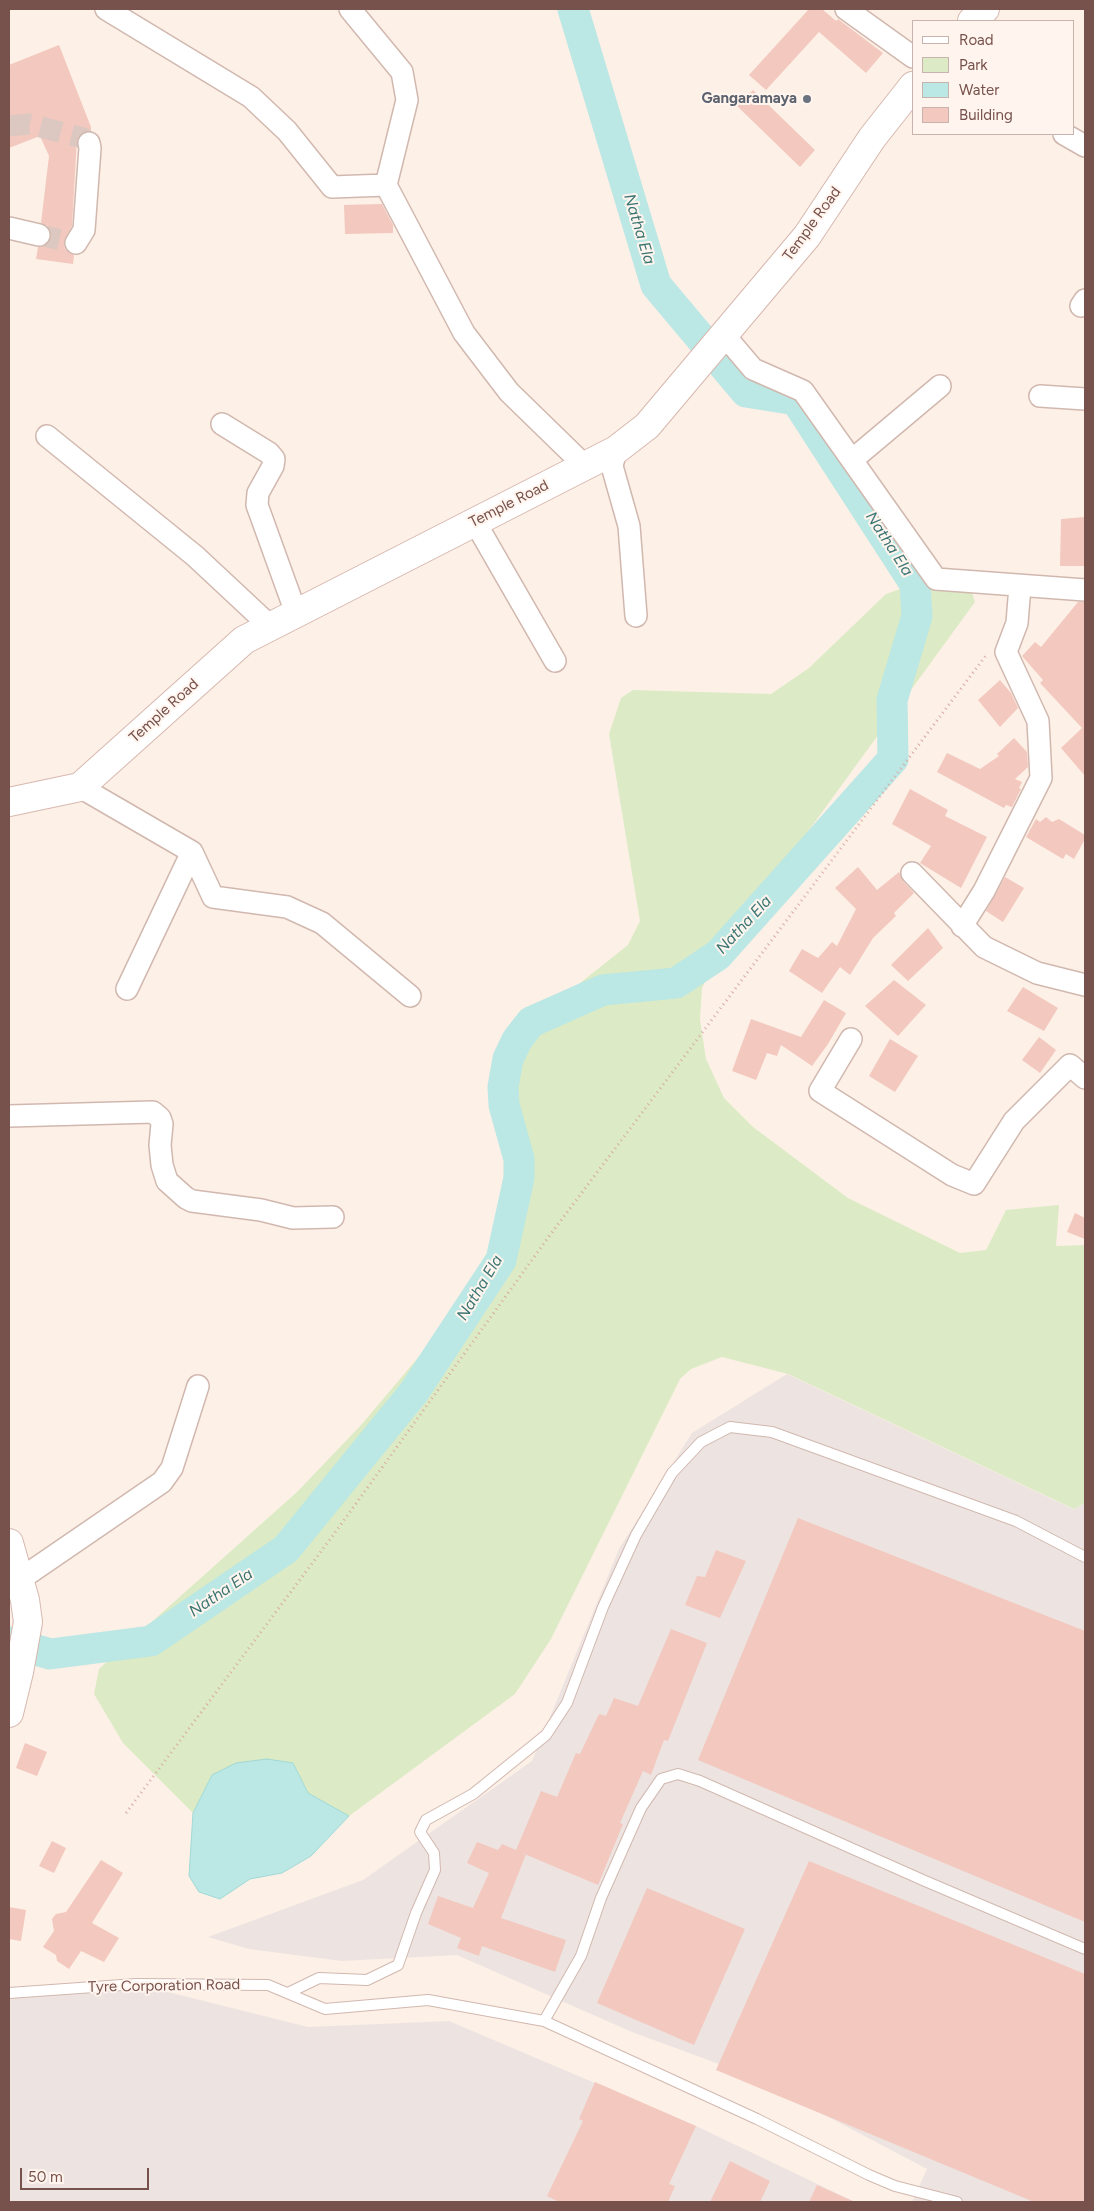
<!DOCTYPE html>
<style>
body{margin:0}
#map{position:relative;width:1094px;height:2211px;overflow:hidden;background:#fdf0e7;font-family:Figtree,sans-serif}
canvas{display:block}
.frame{position:absolute;inset:0;border:10px solid #77514b;pointer-events:none}
.legend{position:absolute;left:912px;top:20px;width:162px;height:115px;box-sizing:border-box;background:#fff5ee;border:1px solid #c9b3ad;margin:0;padding:6px 9px;list-style:none;font-size:15px;color:#77514b}
.legend li{display:flex;align-items:center;gap:10px;height:25px}
.legend b{width:25px;border:1px solid #c9b3ad}
.scale{position:absolute;left:20px;top:2168px;width:129px;height:22px;box-sizing:border-box;border:2px solid #77514b;border-top:0;padding-left:6px;font-size:15px;line-height:18px;white-space:nowrap;color:#77514b;-webkit-text-stroke:4px #fff5ee;paint-order:stroke}
</style>
<div id="map">
<canvas width="1094" height="2211"></canvas>
<div class="frame"></div>
<ul class="legend">
<li><b style="height:6px;background:#fff"></b>Road</li>
<li><b style="height:14px;background:#dcebc5"></b>Park</li>
<li><b style="height:14px;background:#bbe7e4"></b>Water</li>
<li><b style="height:14px;background:#f3c8be"></b>Building</li>
</ul>
<div class="scale">50 m</div>
</div>
<script>
const ctx = document.querySelector('canvas').getContext('2d');
ctx.lineJoin = 'round';
function paint(path, color) { ctx.fillStyle = color; ctx.fill(path, 'evenodd'); }
const toPath = rows => new Path2D(rows.map(r => 'M' + r).join(''));
function strokePath(path, color, width, dash) { ctx.strokeStyle = color; ctx.lineWidth = width; ctx.lineCap = dash ? 'butt' : 'round'; ctx.setLineDash(dash || []); ctx.stroke(path); }
function label(font, color, halo, rows, align = 'center') {
  ctx.font = font + ' Figtree,sans-serif'; ctx.lineWidth = 4; ctx.setLineDash([]); ctx.textBaseline = 'middle'; ctx.strokeStyle = halo; ctx.fillStyle = color; for (const [text, x, y, turn = 0] of rows) {
    ctx.save(); ctx.translate(x, y); ctx.rotate((+turn || 0) * Math.PI / 180); ctx.textAlign = isNaN(turn) ? turn : align; if (halo) ctx.strokeText(text, 0, 0); ctx.fillText(text, 0, 0); ctx.restore();
  }
}
const industrial = toPath([
 [787,1374,1073,1509,1085,1503,1085,2202,912,2202,927,2169,749,2075,632,2032,457,1955,342,1961,249,1949,208,1937,363,1880,532,1761,619,1549,692,1433],
 [136,1984,308,2027,449,2021,696,2126,855,2202,9,2202,9,1993]
]);
const green = toPath([
 [961,580,970,585,975,602,718,955,702,988,700,1019,706,1059,724,1098,753,1127,848,1198,960,1253,986,1250,1006,1210,1059,1205,1056,1246,1085,1245,1085,1503,1074,1509,788,1374,722,1357,691,1369,680,1379,551,1639,515,1694,349,1816,308,1793,293,1763,212,1775,193,1813,123,1743,94,1694,99,1669,297,1492,362,1424,432,1341,477,1277,501,1237,519,1178,519,1159,504,1105,503,1087,508,1059,517,1040,531,1022,628,945,640,921,609,734,621,698,633,690,771,694,809,668,886,594,915,584]
]);
const water = toPath([
 [267,1759,293,1763,308,1793,349,1816,311,1856,282,1873,250,1879,220,1899,199,1892,189,1876,193,1813,212,1775,236,1763,267,1759]
]);
const river = toPath([
 [9,1642,50,1654,151,1641,286,1549,414,1392,501,1260,519,1178,519,1159,504,1105,503,1087,508,1059,517,1040,531,1022,603,990,676,983,718,955,893,759,892,700,917,616,915,584,796,400,746,392,656,285,573,9]
]);
const building = toPath([
 [809,9,822,9,836,21,838,19,883,53,866,73,819,32,766,90,749,75],
 [59,45,91,127,91,131,81,133,77,139,72,226,64,242,65,249,74,255,73,264,36,259,38,247,48,244,51,237,48,226,41,223,49,156,40,136,9,148,9,65],
 [753,90,815,150,800,167,737,106],
 [382,204,393,225,393,233,345,234,344,205],
 [1085,517,1085,566,1060,566,1061,519],
 [1078,602,1085,602,1085,776,1061,748,1082,728,1040,683,1043,680,1022,656,1035,642,1041,647],
 [1000,680,1011,693,1018,708,1000,727,978,700],
 [1014,738,1027,752,1028,767,1015,779,1022,782,1019,788,1021,789,1012,807,1006,805,1004,808,937,772,947,753,980,769,999,756,997,754],
 [910,789,948,810,945,816,987,837,961,888,920,863,931,846,892,824],
 [1046,817,1052,822,1059,819,1085,835,1085,839,1074,859,1066,854,1063,859,1026,837,1036,819,1040,822],
 [858,867,877,890,899,872,903,881,914,893,894,913,896,916,873,938,850,975,840,967,822,993,789,971,802,949,818,958,832,942,837,946,856,909,835,888],
 [1005,877,1024,888,1003,922,986,911],
 [928,928,943,948,908,981,891,965],
 [894,980,926,1005,898,1036,865,1006],
 [1023,987,1058,1008,1044,1031,1007,1011],
 [824,1000,846,1013,828,1044,812,1066,781,1045,777,1056,767,1053,756,1080,732,1071,751,1019,801,1037],
 [1039,1037,1056,1050,1040,1073,1022,1060],
 [890,1039,918,1056,895,1092,869,1076],
 [1075,1213,1085,1218,1085,1239,1067,1232],
 [798,1518,1085,1631,1085,1922,698,1760],
 [716,1550,746,1561,720,1618,685,1605,697,1576,705,1577],
 [671,1629,707,1643,668,1741,664,1740,651,1775,643,1771,620,1823,623,1824,598,1885,522,1853,526,1854,501,1918,566,1940,555,1972,482,1946,479,1956,457,1948,461,1938,428,1924,438,1896,473,1908,489,1873,467,1863,477,1842,498,1850,502,1844,516,1850,541,1791,557,1797,576,1753,580,1754,599,1714,606,1716,614,1698,638,1706],
 [25,1743,47,1752,37,1776,16,1768],
 [52,1841,66,1848,54,1873,39,1866],
 [101,1860,123,1873,92,1923,119,1938,104,1962,81,1951,69,1969,57,1961,56,1955,43,1947,54,1931,52,1919,56,1914,66,1912],
 [809,1861,1085,1974,1085,2202,1034,2202,716,2070],
 [647,1888,745,1929,694,2045,597,2003],
 [9,1907,26,1910,21,1941,9,1939],
 [595,2082,696,2126,669,2184,675,2186,668,2202,559,2202,547,2196,583,2121,579,2119],
 [730,2161,770,2181,760,2202,710,2202],
 [817,2185,855,2202,809,2202]
]);
const streetTunnel = toPath([
 [9,126,29,124,83,138,89,143],
 [39,235,76,243]
]);
const path = toPath([
 [126,1813,334,1534,550,1235,987,654]
]);
const lane = toPath([
 [9,1993,136,1984,268,1985,325,2009,428,2000,544,2021,757,2119,869,2175,895,2186,957,2202],
 [288,1993,319,1978,367,1980,398,1965,416,1913,435,1870,434,1853,420,1832,426,1820,473,1794,546,1735,567,1703,603,1607,636,1535,672,1473,701,1442,730,1427,772,1432,1016,1521,1085,1557],
 [544,2021,581,1956,601,1898,641,1808,661,1779,678,1774,700,1781,925,1881,1085,1949]
]);
const street = toPath([
 [106,9,251,97,287,131,332,187,386,185],
 [350,9,402,72,407,100,386,185,464,333,509,392,585,466],
 [846,9,913,57],
 [1064,134,1085,146],
 [9,228,39,235],
 [76,243,84,230,90,148,89,143],
 [1081,306,1085,300],
 [725,336,753,369,803,391,936,579,1085,590],
 [1040,396,1085,399],
 [222,424,269,453,274,459,273,466,258,493,257,505,296,613],
 [47,436,195,556,270,626],
 [616,450,612,466,629,526,636,616],
 [852,460,940,386],
 [475,522,555,661],
 [80,787,192,852,213,897,287,907,322,923,410,996],
 [912,873,984,947,1037,973,1085,985],
 [962,926,984,891,1041,778,1038,721,1006,652,1017,623,1020,586],
 [127,989,192,852],
 [851,1039,820,1091,952,1175,974,1184,1014,1121,1070,1065,1085,1078],
 [9,1116,153,1112,160,1118,162,1124,160,1145,162,1165,167,1181,186,1198,192,1201,261,1210,293,1218,333,1217],
 [19,1580,162,1482,172,1468,198,1386]
]);
const secondary = toPath([
 [972,21,985,9],
 [9,802,80,787,244,640,616,450,647,426,807,236,872,138,913,86],
 [9,1543,25,1600,28,1622,19,1672,9,1713]
]);
const markers = [
 [807,99,5,"#6b7280"]
];
const worshipNames = [
 ["Gangaramaya",797,99]
];
const streetNames = [
 ["Temple Road",812,224,-54],
 ["Temple Road",509,504,-27],
 ["Temple Road",164,711,-42],
 ["Tyre Corporation Road",164,1986,-1]
];
const waterNames = [
 ["Natha Ela",639,229,73],
 ["Natha Ela",889,544,57],
 ["Natha Ela",744,925,-47],
 ["Natha Ela",480,1288,-59],
 ["Natha Ela",221,1593,-34]
];
paint(industrial, '#ede4e1');
paint(green, '#dcebc5');
paint(water, '#bbe7e4');
strokePath(water, '#a1d9d6', 1);
strokePath(river, '#bbe7e4', 31);
paint(building, '#f3c8be');
strokePath(streetTunnel, '#dcc8c0', 21, [21, 11]);
strokePath(lane, '#d1b8af', 12);
strokePath(street, '#d1b8af', 24);
strokePath(secondary, '#d7b8af', 30);
strokePath(path, '#d8aba1', 3, [1, 4]);
strokePath(lane, '#fff', 10);
strokePath(street, '#fff', 21);
strokePath(secondary, '#fff', 28);
for (const [x, y, r, color] of markers) { const dot = new Path2D(); dot.arc(x, y, r, 0, 2 * Math.PI); ctx.fillStyle = color; ctx.fill(dot); strokePath(dot, '#fff5ee', 2); }
label('bold 15px', '#5b616d', '#fff5ee', worshipNames, 'right');
label('15px', '#77514b', '#fff5ee', streetNames);
label('italic 16px', '#3b7573', '#fff5ee', waterNames);
</script>
